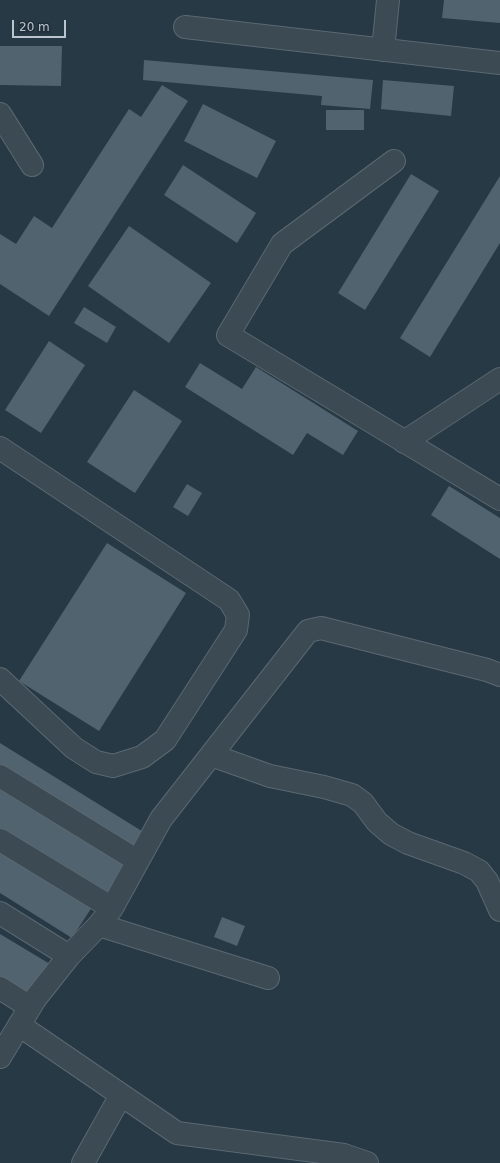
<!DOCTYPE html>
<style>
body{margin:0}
#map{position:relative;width:500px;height:1163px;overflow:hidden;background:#273944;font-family:"DejaVu Sans",sans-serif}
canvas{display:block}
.scale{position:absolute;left:12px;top:20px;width:54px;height:18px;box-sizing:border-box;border:2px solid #bac5cd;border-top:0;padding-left:5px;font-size:12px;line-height:14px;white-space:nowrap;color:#bac5cd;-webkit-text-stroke:3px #202f39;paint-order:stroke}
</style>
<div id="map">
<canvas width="500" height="1163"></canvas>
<div class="scale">20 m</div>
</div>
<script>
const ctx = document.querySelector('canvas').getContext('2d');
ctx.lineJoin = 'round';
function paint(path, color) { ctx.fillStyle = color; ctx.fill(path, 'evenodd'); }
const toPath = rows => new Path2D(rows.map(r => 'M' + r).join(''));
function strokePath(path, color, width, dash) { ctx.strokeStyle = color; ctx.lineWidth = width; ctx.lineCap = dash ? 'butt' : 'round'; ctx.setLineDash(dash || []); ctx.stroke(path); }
const building = toPath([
 [444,0,500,0,500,23,442,18],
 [0,46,62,46,61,86,0,85],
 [144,60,373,80,370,109,321,105,322,96,143,80],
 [383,80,454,86,451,116,381,109],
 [162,85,188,101,49,316,0,284,0,234,16,244,34,216,52,228,129,109,141,117],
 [203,104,276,141,257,178,184,141],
 [326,110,364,110,364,130,326,130],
 [183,165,256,213,237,243,164,195],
 [411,174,439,191,365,310,338,293],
 [500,176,500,243,430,357,400,338],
 [129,226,211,283,169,343,88,286],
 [84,307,116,327,107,343,74,323],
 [49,341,85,365,41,433,5,410],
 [200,363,242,389,256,367,358,431,343,455,307,433,293,455,185,387],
 [134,390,182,421,135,493,87,462],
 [187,484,202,493,188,516,173,507],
 [449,486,500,518,500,559,431,515],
 [107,543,186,593,99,731,19,681],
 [0,743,145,833,134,850,0,767],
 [0,786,131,867,112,897,0,828],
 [0,850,92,907,72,938,0,893],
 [222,917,245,926,237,946,214,937],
 [0,934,50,964,31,995,0,976]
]);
const minor = toPath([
 [185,27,500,63],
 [383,50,388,0],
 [0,114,32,165],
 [394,161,282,244,228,335,500,499],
 [404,442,500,379],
 [0,448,229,600,238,615,236,630,165,740,142,757,113,766,96,762,74,748,0,679],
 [211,755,270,776,324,787,352,795,363,803,377,822,391,834,408,843,464,863,479,871,487,881,500,910],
 [0,776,138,861],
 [0,840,112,908],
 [0,913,69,956],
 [99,925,268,978],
 [0,988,30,1007],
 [19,1025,177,1133,344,1155,367,1163],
 [0,1057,35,999,69,956,99,925,112,908,161,819,308,631,321,628,487,670,500,675],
 [83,1163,121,1095]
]);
paint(building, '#51636f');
strokePath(minor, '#5b6871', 24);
strokePath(minor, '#3c4a54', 22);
</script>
